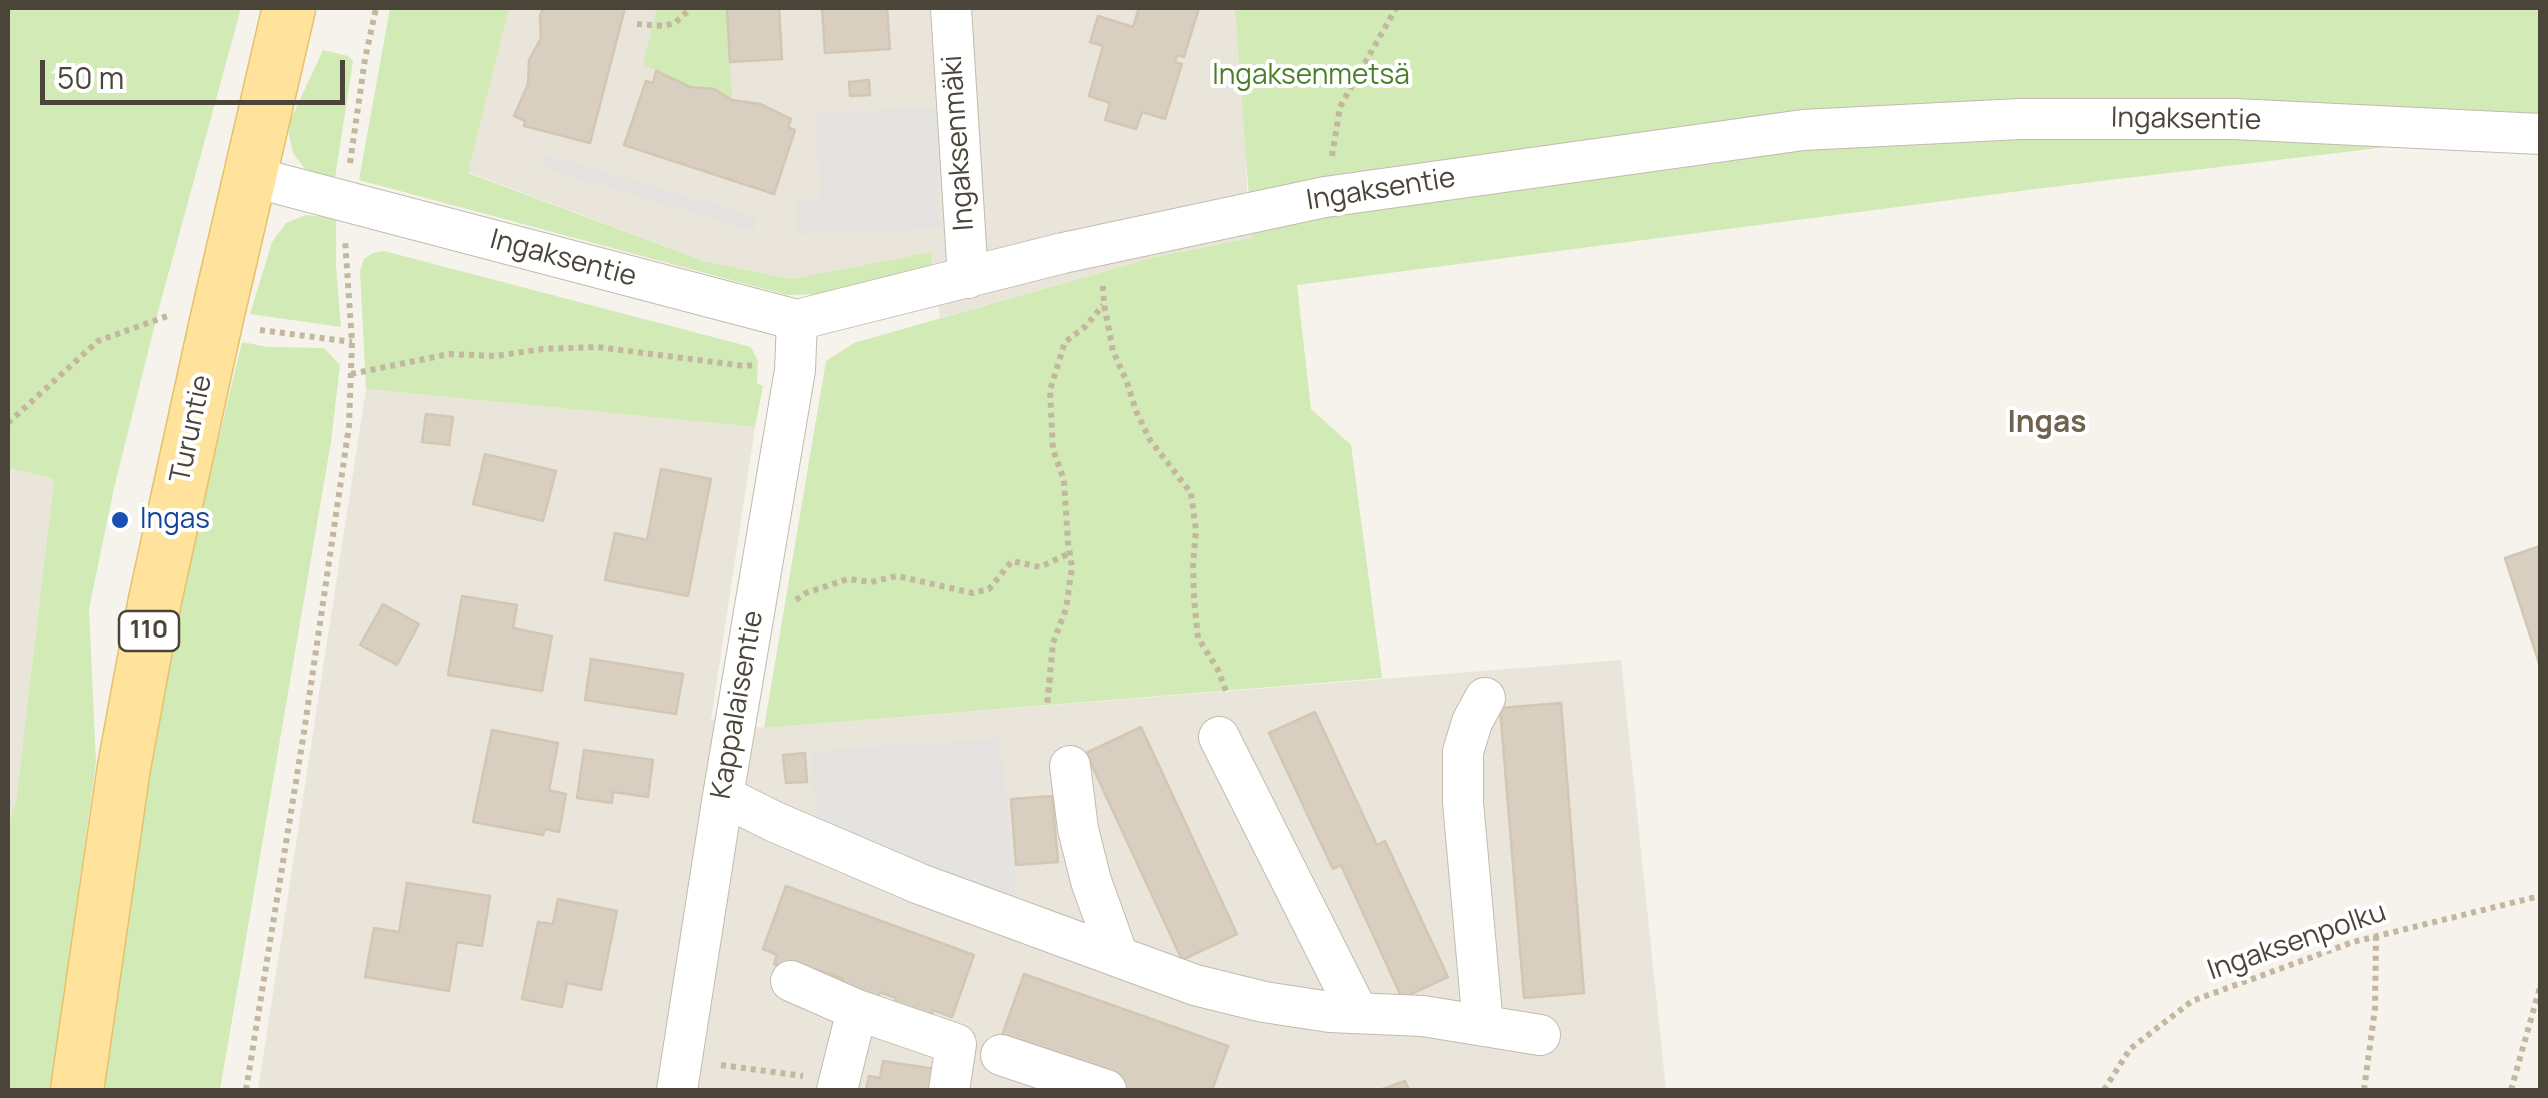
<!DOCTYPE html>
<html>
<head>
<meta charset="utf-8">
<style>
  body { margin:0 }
  #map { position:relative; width:2548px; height:1098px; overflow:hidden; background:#f6f3ec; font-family:Manrope,sans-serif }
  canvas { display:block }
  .frame { position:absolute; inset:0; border:10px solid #4b4439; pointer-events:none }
  .scale { position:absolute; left:40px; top:60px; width:305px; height:45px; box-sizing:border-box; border:5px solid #4b4439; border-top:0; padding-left:12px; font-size:30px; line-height:35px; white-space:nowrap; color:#4b4439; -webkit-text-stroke:8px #fff; paint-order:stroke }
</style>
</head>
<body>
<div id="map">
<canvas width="2548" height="1098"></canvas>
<div class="frame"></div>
<div class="scale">50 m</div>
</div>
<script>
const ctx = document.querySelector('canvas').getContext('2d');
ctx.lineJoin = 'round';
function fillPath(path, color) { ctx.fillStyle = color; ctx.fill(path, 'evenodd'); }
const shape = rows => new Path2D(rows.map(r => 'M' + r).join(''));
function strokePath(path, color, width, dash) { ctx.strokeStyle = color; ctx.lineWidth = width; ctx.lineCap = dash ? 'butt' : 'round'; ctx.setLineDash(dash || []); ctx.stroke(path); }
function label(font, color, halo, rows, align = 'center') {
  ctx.font = font + ' Manrope,sans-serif'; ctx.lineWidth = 8; ctx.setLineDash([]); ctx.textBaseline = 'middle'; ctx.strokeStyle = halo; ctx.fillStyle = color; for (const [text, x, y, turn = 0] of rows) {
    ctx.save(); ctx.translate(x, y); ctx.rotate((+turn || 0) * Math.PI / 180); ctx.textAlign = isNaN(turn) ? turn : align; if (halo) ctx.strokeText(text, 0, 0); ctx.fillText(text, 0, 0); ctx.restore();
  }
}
const residential = shape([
  [509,8,1242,8,1247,190,1253,238,1155,257,940,318,931,252,791,279,704,261,468,172],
  [366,389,755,427,711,720,764,728,1621,660,1666,1090,258,1090],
  [8,468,54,479,16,801,8,827]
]);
const green = shape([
  [8,8,241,8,159,308,114,488,89,609,96,762,51,1090,8,1090,8,827,16,801,54,479,8,468],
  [390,8,509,8,468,173,704,261,791,279,931,252,933,271,827,294,787,295,359,180],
  [657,8,727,8,732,100,714,89,690,87,643,64],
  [1235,8,2540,8,2540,122,2438,141,2051,187,1297,285,1311,409,1351,445,1382,678,764,728,826,361,854,343,1155,257,1252,238],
  [323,50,348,56,353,61,335,178,316,175,304,168,293,153,289,135,290,121],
  [306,215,336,218,336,266,341,327,250,314,272,242,286,223],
  [384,251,751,347,758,361,757,383,763,386,755,427,366,389,360,271,364,259,373,253],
  [242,342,268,347,324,348,340,365,331,442,220,1090,98,1090,103,1042,177,611]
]);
const parking = shape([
  [935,107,941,228,797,235,796,200,820,198,816,112],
  [545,154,758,217,754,231,541,168],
  [1000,738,1017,897,879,858,817,830,810,751]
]);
const building = shape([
  [543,8,625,8,590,143,524,126,525,121,514,116,528,84,529,60,541,38,540,16,543,8],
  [727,8,779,8,782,59,730,62,727,8],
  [822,8,887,8,890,49,825,53,822,8],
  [1139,8,1199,8,1184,57,1177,55,1175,62,1182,64,1165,119,1142,112,1136,129,1105,120,1110,103,1089,96,1103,46,1090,42,1098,16,1133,27,1139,8],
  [656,71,690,87,714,89,732,100,760,104,791,119,788,127,795,130,774,194,624,145,646,81,653,83,656,71],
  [869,80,870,95,850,96,849,82,869,80],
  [426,414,453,417,449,445,422,442,426,414],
  [485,454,556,471,543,521,473,504,485,454],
  [661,469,711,479,688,596,605,580,615,533,647,540,661,469],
  [2540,546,2540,663,2539,663,2505,558,2540,546],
  [462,596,517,605,513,628,552,636,542,691,448,675,462,596],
  [383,604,419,624,397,665,360,645,383,604],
  [591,659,683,674,676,714,585,700,591,659],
  [1561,703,1584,993,1524,998,1500,708,1561,703],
  [1315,712,1377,845,1385,841,1448,977,1402,998,1341,865,1333,869,1269,733,1315,712],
  [1141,727,1237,934,1182,960,1086,753,1141,727],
  [492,730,558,743,549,790,566,794,559,832,545,829,543,835,473,822,492,730],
  [584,750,653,760,648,797,613,792,612,803,577,798,584,750],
  [805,753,807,782,786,783,783,755,805,753],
  [1052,796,1058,862,1016,865,1011,799,1052,796],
  [407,883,490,896,482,946,457,942,449,991,365,977,374,928,399,932,407,883],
  [786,886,974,955,952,1017,933,1010,930,1019,893,1006,896,998,880,992,877,1001,839,987,843,979,815,969,812,978,774,964,777,955,763,949,786,886],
  [558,899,617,911,601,990,567,983,562,1007,522,999,538,922,553,924,558,899],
  [1024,974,1228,1046,1212,1090,1119,1090,1001,1038,1024,974],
  [883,1061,948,1071,945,1090,866,1090,869,1076,880,1078,883,1061],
  [1405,1081,1409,1090,1380,1090,1405,1081]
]);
const path = shape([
  [637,24,664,26,675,23,691,8],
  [1332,156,1340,107,1396,8],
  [350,163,365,59,376,8],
  [1103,286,1104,304,1113,351,1127,382,1136,411,1150,440,1191,493,1196,530,1193,564,1194,599,1198,638,1217,668,1226,691],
  [260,330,352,342],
  [351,374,449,354,495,356,543,349,597,347,745,366,756,365],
  [8,423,98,341,170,315],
  [796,600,806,593,848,579,871,582,897,576,973,593,989,589,1012,561,1040,567,1070,553],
  [1050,678,1047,705,1053,643,1066,609,1072,567,1068,542,1064,480,1053,450,1050,390,1065,342,1086,326,1103,305],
  [721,1065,803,1076],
  [246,1090,304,732,349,426,352,342,345,240],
  [2104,1090,2130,1049,2192,1001,2353,942,2540,896],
  [2364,1090,2375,1008,2376,936],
  [2511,1090,2540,987]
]);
const minor = shape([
  [951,8,968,278],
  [249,176,797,320,1063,253,1325,197,1803,130,2020,119,2234,119,2540,134],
  [1219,737,1358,1013],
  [1070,766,1078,829,1091,881,1118,956],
  [723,796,775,822,920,884,1195,985,1264,1002,1330,1012,1423,1016,1540,1035],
  [791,981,857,1010,956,1044,949,1090],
  [1483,1026,1463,802,1463,752,1472,722,1485,698],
  [1001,1055,1106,1090],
  [677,1090,723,796,795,370,797,320],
  [837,1090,857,1010]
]);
const major = shape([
  [77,1090,124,767,155,600,216,322,289,8]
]);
const markers = [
  [120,520,10,"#1a4fb4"]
];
const shields = [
  [149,631,60]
];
const shieldNames = [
  ["110",149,631]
];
const parkNames = [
  ["Ingaksenmetsä",1311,76]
];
const streetNames = [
  ["Ingaksentie",2186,120,1],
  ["Ingaksenmäki",959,143,-94],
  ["Ingaksentie",1381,190,-9],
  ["Ingaksentie",563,259,15],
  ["Turuntie",192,429,-78],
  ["Kappalaisentie",738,705,-80],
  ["Ingaksenpolku",2297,942,-19]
];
const transitNames = [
  ["Ingas",140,520]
];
const neighbourhoodNames = [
  ["Ingas",2047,424]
];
fillPath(residential, '#eae5da');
fillPath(green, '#d2eab5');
fillPath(parking, '#e5e3e0');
fillPath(building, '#d8cfc1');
strokePath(building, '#d3c7b4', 2.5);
strokePath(minor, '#c2bbae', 42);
strokePath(major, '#e6c16a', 55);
strokePath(path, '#c4b79f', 6, [5, 5]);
strokePath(minor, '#fff', 40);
strokePath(major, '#ffe39c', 52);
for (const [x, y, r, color] of markers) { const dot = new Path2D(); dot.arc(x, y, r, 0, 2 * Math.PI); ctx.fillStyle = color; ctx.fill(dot); strokePath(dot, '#fff', 4); }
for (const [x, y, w] of shields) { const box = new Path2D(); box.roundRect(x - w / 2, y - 20, w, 40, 8); ctx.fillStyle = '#fff'; ctx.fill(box); strokePath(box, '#4b4439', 2.5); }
label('bold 25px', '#4b4439', null, shieldNames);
label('28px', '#4a7f2a', '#fff', parkNames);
label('28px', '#4b4439', '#fff', streetNames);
label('28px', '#164399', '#fff', transitNames, 'left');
label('bold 30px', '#6e6250', '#fff', neighbourhoodNames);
</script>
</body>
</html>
